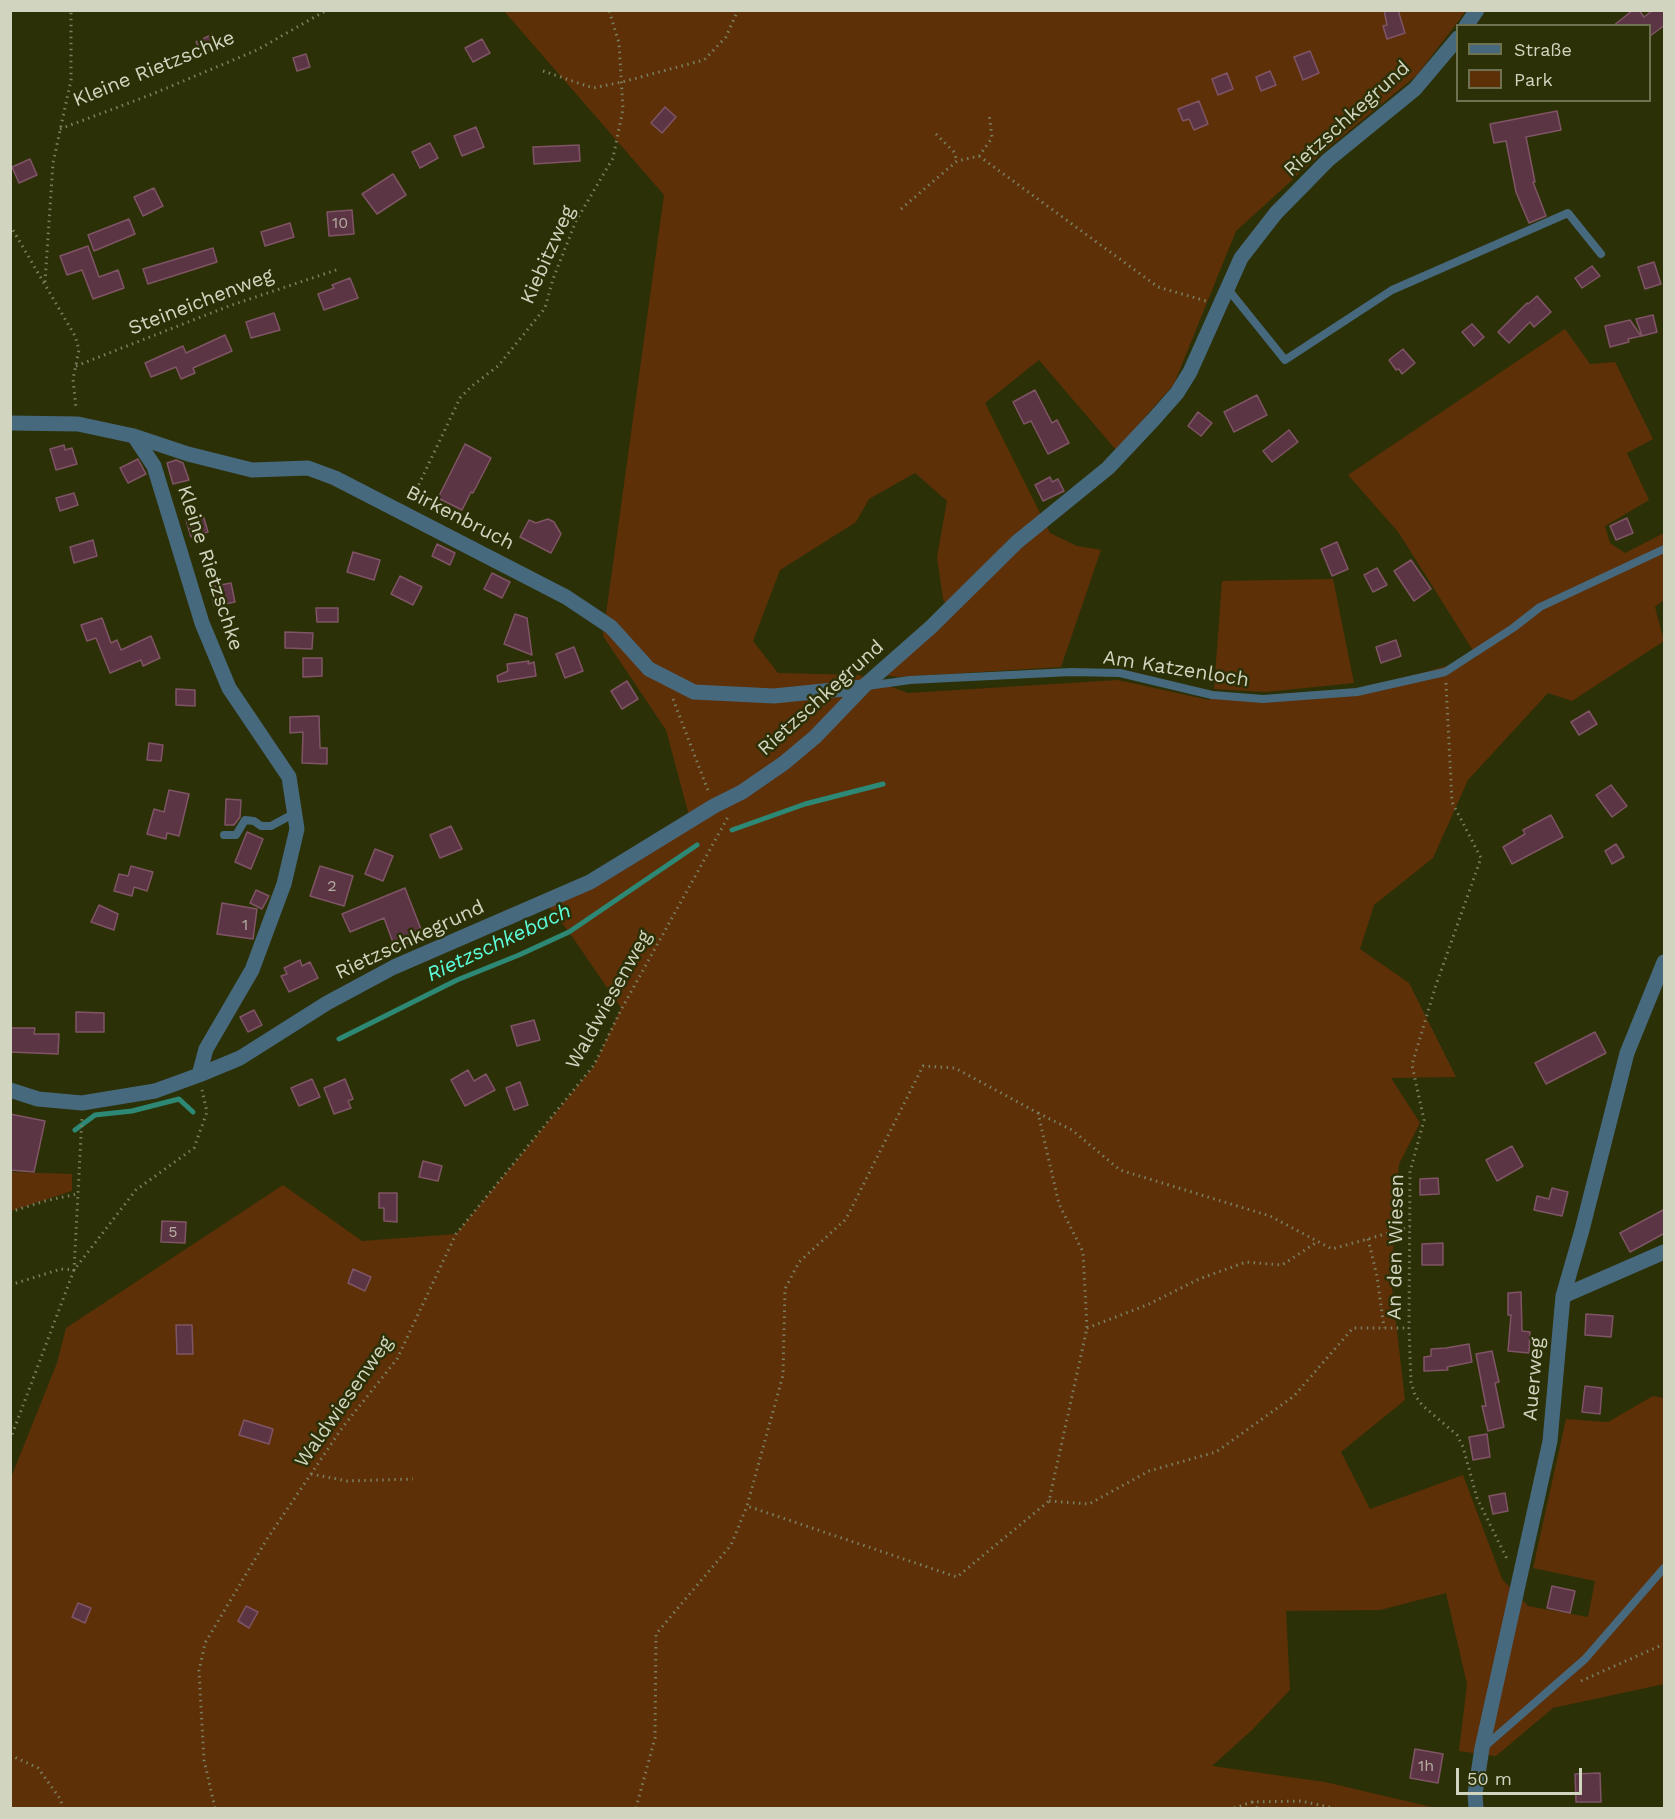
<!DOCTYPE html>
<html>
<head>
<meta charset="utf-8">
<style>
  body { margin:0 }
  #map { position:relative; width:1675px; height:1819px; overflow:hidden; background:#2c3007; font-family:"Work Sans",sans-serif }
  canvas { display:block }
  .frame { position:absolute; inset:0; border:12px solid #d1d5bf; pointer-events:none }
  .legend { position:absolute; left:1456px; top:24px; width:195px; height:78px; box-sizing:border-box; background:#2c3007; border:2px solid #6e7251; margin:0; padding:8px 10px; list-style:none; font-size:18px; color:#d1d5bf }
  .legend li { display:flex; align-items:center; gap:12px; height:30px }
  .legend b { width:30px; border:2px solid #6e7251 }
  .scale { position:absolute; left:1456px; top:1768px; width:126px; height:27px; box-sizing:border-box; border:3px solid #d1d5bf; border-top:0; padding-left:8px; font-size:18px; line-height:21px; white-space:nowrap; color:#d1d5bf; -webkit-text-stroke:4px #2c3007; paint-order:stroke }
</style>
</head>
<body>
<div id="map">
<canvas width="1675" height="1819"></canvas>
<div class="frame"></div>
<ul class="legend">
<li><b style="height:8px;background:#47697e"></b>Straße</li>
<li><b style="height:16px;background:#5d3008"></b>Park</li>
</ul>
<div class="scale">50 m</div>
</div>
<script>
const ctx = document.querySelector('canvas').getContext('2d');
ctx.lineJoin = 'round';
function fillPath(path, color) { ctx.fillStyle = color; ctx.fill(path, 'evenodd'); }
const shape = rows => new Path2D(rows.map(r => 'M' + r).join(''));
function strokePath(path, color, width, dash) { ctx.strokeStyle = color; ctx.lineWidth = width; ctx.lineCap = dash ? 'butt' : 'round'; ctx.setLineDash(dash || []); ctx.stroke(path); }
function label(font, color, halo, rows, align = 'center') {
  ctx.font = font + ' "Work Sans",sans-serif'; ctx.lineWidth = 5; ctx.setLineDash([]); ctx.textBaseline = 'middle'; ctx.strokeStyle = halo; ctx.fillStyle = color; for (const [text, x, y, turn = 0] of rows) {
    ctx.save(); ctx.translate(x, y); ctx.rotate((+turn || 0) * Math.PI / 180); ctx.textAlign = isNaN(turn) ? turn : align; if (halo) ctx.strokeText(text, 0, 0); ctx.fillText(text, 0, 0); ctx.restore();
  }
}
const green = shape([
  [504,11,1466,11,1417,75,1322,153,1236,231,1174,384,1116,450,1039,360,985,403,1050,533,1077,546,1101,550,1061,667,897,677,884,675,952,615,943,599,937,557,947,501,915,473,869,499,856,522,780,570,753,641,778,673,859,675,908,693,1118,680,1209,700,1212,695,1263,699,1357,692,1477,657,1399,533,1348,475,1565,329,1590,364,1615,362,1653,439,1627,453,1649,500,1605,526,1610,543,1625,553,1664,533,1664,600,1655,607,1664,641,1572,701,1548,693,1468,780,1433,858,1374,905,1360,949,1409,983,1456,1077,1391,1078,1420,1123,1399,1164,1391,1279,1405,1400,1341,1452,1370,1509,1463,1475,1502,1579,1528,1606,1588,1617,1595,1581,1533,1568,1566,1419,1608,1422,1653,1396,1664,1398,1664,1684,1553,1708,1496,1756,1459,1751,1467,1684,1446,1593,1380,1610,1286,1611,1290,1690,1252,1730,1212,1766,1325,1782,1436,1808,11,1808,10,1480,57,1363,66,1328,283,1185,362,1241,456,1234,594,1066,621,1008,569,932,544,901,690,819,666,730,603,636,664,195],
  [1333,579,1354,683,1266,692,1214,689,1222,581],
  [11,1172,72,1174,72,1191,11,1211]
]);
const stream = shape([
  [732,830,805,804,883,784],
  [339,1039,457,980,519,955,569,932,697,845],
  [75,1130,95,1115,132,1111,179,1099,193,1112]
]);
const building = shape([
  [1384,10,1398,10,1405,33,1387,39,1383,26,1387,25,1384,10],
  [1633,10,1639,10,1644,17,1653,10,1665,10,1665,25,1650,36,1650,26,1613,26,1633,10],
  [213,34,218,45,202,53,196,42,213,34],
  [482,39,490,53,473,62,465,48,482,39],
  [1310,51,1319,73,1303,80,1294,57,1310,51],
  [306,54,310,67,297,71,293,58,306,54],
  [1270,71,1276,85,1261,91,1256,77,1270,71],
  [1227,73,1233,89,1218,95,1212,79,1227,73],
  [1199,101,1208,124,1194,130,1189,119,1183,121,1178,109,1199,101],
  [665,107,676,117,662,133,651,123,665,107],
  [1557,111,1561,130,1526,137,1535,182,1533,182,1546,216,1529,223,1516,192,1506,141,1494,143,1490,124,1557,111],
  [476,127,484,147,462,156,454,136,476,127],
  [430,143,438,158,420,168,412,152,430,143],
  [579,145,580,161,534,164,533,147,579,145],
  [30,159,37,175,19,183,12,167,30,159],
  [393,174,406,195,377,214,362,194,393,174],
  [154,188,163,206,143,216,134,197,154,188],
  [352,210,354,234,329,236,327,212,352,210],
  [129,219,135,234,94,251,88,235,129,219],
  [290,223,294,237,265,246,261,232,290,223],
  [88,246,99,277,118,270,124,288,93,299,82,270,67,275,60,256,88,246],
  [213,248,217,262,148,284,143,269,213,248],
  [1654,262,1661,284,1645,289,1638,267,1654,262],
  [1592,266,1600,276,1582,288,1575,278,1592,266],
  [350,278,358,298,324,310,318,294,334,288,332,285,350,278],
  [1537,296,1551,312,1534,327,1530,322,1509,343,1498,332,1527,303,1528,304,1537,296],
  [274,313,280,330,251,338,246,322,274,313],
  [1653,315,1657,332,1642,336,1636,319,1653,315],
  [1630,320,1641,336,1628,339,1629,342,1610,347,1605,326,1630,320],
  [1472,324,1484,337,1474,346,1462,332,1472,324],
  [225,335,232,351,193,368,195,373,181,379,176,367,151,377,145,363,183,346,186,353,225,335],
  [1403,349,1415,363,1402,374,1399,369,1396,370,1389,360,1403,349],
  [1035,390,1052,423,1057,420,1069,443,1048,454,1031,421,1024,424,1013,402,1035,390],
  [1257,395,1267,415,1234,432,1224,412,1257,395],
  [1198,412,1212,423,1201,436,1188,426,1198,412],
  [1289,430,1298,442,1272,462,1263,451,1289,430],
  [465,444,491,458,473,493,471,492,462,510,438,498,465,444],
  [64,445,65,450,72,448,77,464,56,470,50,449,64,445],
  [138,459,146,474,128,483,120,468,138,459],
  [176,460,183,463,189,480,173,484,167,463,176,460],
  [1050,477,1052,482,1058,479,1064,491,1043,501,1035,485,1050,477],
  [74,493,78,505,60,511,56,498,74,493],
  [203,515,208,532,191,537,186,520,203,515],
  [1627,518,1633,533,1616,540,1610,526,1627,518],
  [548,519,554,522,561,534,551,553,520,537,529,520,536,523,548,519],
  [93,540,97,556,74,563,70,547,93,540],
  [1337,542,1348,569,1332,576,1321,549,1337,542],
  [437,544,455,553,450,565,432,556,437,544],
  [353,552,380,560,374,580,347,572,353,552],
  [1411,560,1431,589,1414,601,1394,571,1411,560],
  [1377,568,1387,585,1373,592,1364,575,1377,568],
  [492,573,510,582,502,598,484,589,492,573],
  [400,576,422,587,413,605,391,594,400,576],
  [231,583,235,602,214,606,210,587,231,583],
  [316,608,338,608,338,622,317,622,316,608],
  [515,614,527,618,532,655,504,644,515,614],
  [102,618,111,643,117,640,121,650,151,636,160,658,143,666,141,660,110,673,96,638,87,641,81,625,102,618],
  [285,632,313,633,312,649,285,648,285,632],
  [1396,640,1401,656,1381,663,1376,647,1396,640],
  [574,647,583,671,565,678,556,654,574,647],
  [303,658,322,658,322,676,303,677,303,658],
  [529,661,528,664,534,662,536,676,498,682,497,676,508,671,507,664,529,661],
  [627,681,638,699,622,709,611,691,627,681],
  [176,689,195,690,195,706,176,705,176,689],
  [1589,711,1597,724,1579,735,1571,722,1589,711],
  [319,716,320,748,327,748,327,764,302,763,303,732,290,733,290,717,319,716],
  [149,743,163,745,161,761,147,760,149,743],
  [1611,785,1627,806,1612,817,1596,795,1611,785],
  [169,790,189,794,179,836,167,833,166,839,147,834,154,809,164,812,169,790],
  [226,799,241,800,240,817,234,825,225,825,226,799],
  [1551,815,1563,837,1512,864,1503,847,1525,834,1523,830,1551,815],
  [451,826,462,849,440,858,430,835,451,826],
  [247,832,263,839,251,869,235,862,247,832],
  [1616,844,1624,857,1612,864,1605,851,1616,844],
  [375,849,393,856,383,881,365,874,375,849],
  [131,866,153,872,147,891,134,887,132,896,114,891,119,874,128,876,131,866],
  [320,866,353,876,344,906,310,896,320,866],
  [405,888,424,937,395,948,384,918,350,932,342,914,405,888],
  [256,890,269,896,262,909,250,903,256,890],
  [222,903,257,909,253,939,217,934,222,903],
  [99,905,118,914,114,930,91,922,99,905],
  [300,960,302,966,310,962,318,978,289,992,281,976,287,974,284,968,300,960],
  [254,1010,262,1025,248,1032,240,1017,254,1010],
  [76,1012,104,1013,104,1032,76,1032,76,1012],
  [534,1020,540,1040,517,1046,511,1026,534,1020],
  [10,1028,35,1028,34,1034,59,1034,58,1054,10,1052,10,1028],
  [1595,1032,1606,1053,1546,1084,1535,1063,1595,1032],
  [468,1070,474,1081,486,1074,495,1090,465,1106,451,1080,468,1070],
  [312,1079,320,1097,299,1106,291,1088,312,1079],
  [345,1079,353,1099,348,1101,351,1108,334,1114,324,1088,345,1079],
  [520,1082,528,1105,514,1110,506,1088,520,1082],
  [10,1114,45,1121,34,1172,10,1170,10,1114],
  [1512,1146,1523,1166,1497,1181,1486,1160,1512,1146],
  [423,1161,442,1166,438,1181,419,1177,423,1161],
  [1438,1178,1439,1194,1420,1195,1420,1179,1438,1178],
  [1552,1188,1568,1192,1562,1216,1534,1210,1537,1196,1549,1199,1552,1188],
  [379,1193,397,1193,397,1222,384,1221,384,1208,379,1208,379,1193],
  [1665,1209,1665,1233,1630,1252,1620,1233,1665,1209],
  [162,1221,186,1222,185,1243,161,1242,162,1221],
  [1443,1243,1443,1265,1422,1265,1422,1244,1443,1243],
  [353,1269,371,1277,365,1291,348,1283,353,1269],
  [1521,1292,1522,1331,1530,1332,1529,1353,1508,1351,1511,1315,1508,1315,1508,1293,1521,1292],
  [1586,1314,1613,1316,1611,1337,1585,1335,1586,1314],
  [176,1325,192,1325,193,1354,177,1354,176,1325],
  [1469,1344,1472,1362,1447,1367,1448,1370,1424,1371,1424,1357,1431,1356,1431,1349,1446,1348,1469,1344],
  [1492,1351,1499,1382,1495,1383,1504,1427,1488,1431,1482,1406,1486,1406,1476,1354,1492,1351],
  [1585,1386,1602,1388,1600,1414,1582,1412,1585,1386],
  [244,1420,273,1429,269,1444,239,1435,244,1420],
  [1487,1434,1490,1457,1473,1460,1469,1437,1487,1434],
  [1505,1493,1508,1511,1493,1514,1489,1496,1505,1493],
  [1552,1586,1575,1591,1570,1613,1547,1608,1552,1586],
  [78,1603,91,1608,85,1623,72,1617,78,1603],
  [246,1606,258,1612,249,1628,238,1621,246,1606],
  [1415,1749,1443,1754,1438,1783,1410,1778,1415,1749],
  [1600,1773,1601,1802,1576,1802,1575,1774,1600,1773]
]);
const path = shape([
  [543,71,593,88,622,82,704,60,726,37,738,10],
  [60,129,150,95,257,50,327,10],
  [936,134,954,152,957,161],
  [979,156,1158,287,1206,301],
  [901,209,957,161,979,156,992,138,989,113],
  [10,225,75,336,79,350,73,379,76,408],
  [45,282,53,163,71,80,71,10],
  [76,366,229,306,339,269],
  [411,501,460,398,472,386,498,366,545,308,553,279,576,221,613,158,623,109,619,43,609,10],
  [1446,683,1452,802,1481,858,1436,985,1412,1065,1424,1120,1410,1172,1409,1328,1411,1382,1415,1395,1422,1405,1457,1435,1463,1447,1477,1498,1507,1559],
  [673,699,709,793],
  [1038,1113,1072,1130,1120,1170,1270,1216,1332,1249,1410,1227],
  [10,1212,45,1201,77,1194],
  [1368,1239,1377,1276,1384,1328],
  [10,1285,61,1269,74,1270,82,1117],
  [1087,1328,1147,1305,1199,1279,1246,1262,1282,1265,1317,1242],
  [10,1440,74,1270,136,1190,194,1148,207,1112,202,1090],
  [311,1474,347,1481,413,1479],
  [1049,1501,1089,1504,1149,1471,1216,1452,1294,1396,1353,1328,1409,1328],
  [1581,1681,1664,1644],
  [10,1755,38,1768,61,1800,62,1808],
  [1252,1802,1257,1808],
  [215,1808,204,1760,199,1671,205,1643,267,1539,311,1474,342,1428,397,1359,456,1234,594,1065,622,1008,728,817],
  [636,1808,655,1738,656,1634,731,1545,747,1506,783,1375,785,1289,799,1262,846,1219,923,1066,955,1068,1038,1113,1059,1204,1083,1252,1087,1328,1049,1501,957,1577,747,1506],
  [1234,1808,1252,1802,1301,1801,1333,1808]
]);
const lane = shape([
  [1227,288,1285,360,1392,290,1568,213,1601,254],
  [867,686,910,680,1071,672,1120,673,1212,695,1263,699,1357,692,1445,672,1513,628,1540,607,1664,549],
  [224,835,236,835,245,820,254,821,261,826,271,826,295,813],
  [1484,1747,1585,1659,1664,1568]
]);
const street = shape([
  [1466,26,1477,10],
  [10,423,78,424,134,436,188,454,252,470,308,468,335,478,566,597,611,627,649,669,694,692,774,696,863,687],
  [134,436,154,466,202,623,229,688,289,777,297,829,284,884,252,970,206,1049,199,1075],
  [10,1090,38,1099,82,1103,155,1091,199,1075,240,1058,327,1003,394,967,590,882,714,806,742,792,784,763,815,737,863,687,931,627,1017,542,1108,468,1154,419,1177,393,1190,372,1241,258,1276,213,1328,160,1415,89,1458,38],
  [1563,1296,1664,1252],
  [1476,1808,1475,1794,1482,1748,1550,1441,1563,1296,1582,1230,1627,1053,1664,962]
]);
const numberNames = [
  ["10",340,223],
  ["2",332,886],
  ["1",245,925],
  ["5",173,1232],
  ["1h",1426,1766]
];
const streetNames = [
  ["Kleine Rietzschke",154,69,-22],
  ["Rietzschkegrund",1347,119,-42],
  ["Kiebitzweg",548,255,-66],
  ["Steineichenweg",201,302,-21],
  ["Birkenbruch",460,518,27],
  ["Kleine Rietzschke",210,568,72],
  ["Am Katzenloch",1176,669,9],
  ["Rietzschkegrund",821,698,-42],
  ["Rietzschkegrund",410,940,-25],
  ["Waldwiesenweg",609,1000,-61],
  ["An den Wiesen",1396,1247,-89],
  ["Auerweg",1534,1379,-85],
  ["Waldwiesenweg",344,1402,-55]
];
const waterNames = [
  ["Rietzschkebach",499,943,-25]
];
fillPath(green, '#5d3008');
strokePath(stream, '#2d8975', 5);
fillPath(building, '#5c3544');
strokePath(building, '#7f5565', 1.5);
strokePath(path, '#7b7f5f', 3, [1.5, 4.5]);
strokePath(lane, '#47697e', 8);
strokePath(street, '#47697e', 15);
label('16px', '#b4ada0', null, numberNames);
label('20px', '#d1d5bf', '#2c3007', streetNames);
label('italic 21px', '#5bfeda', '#2c3007', waterNames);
</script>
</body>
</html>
